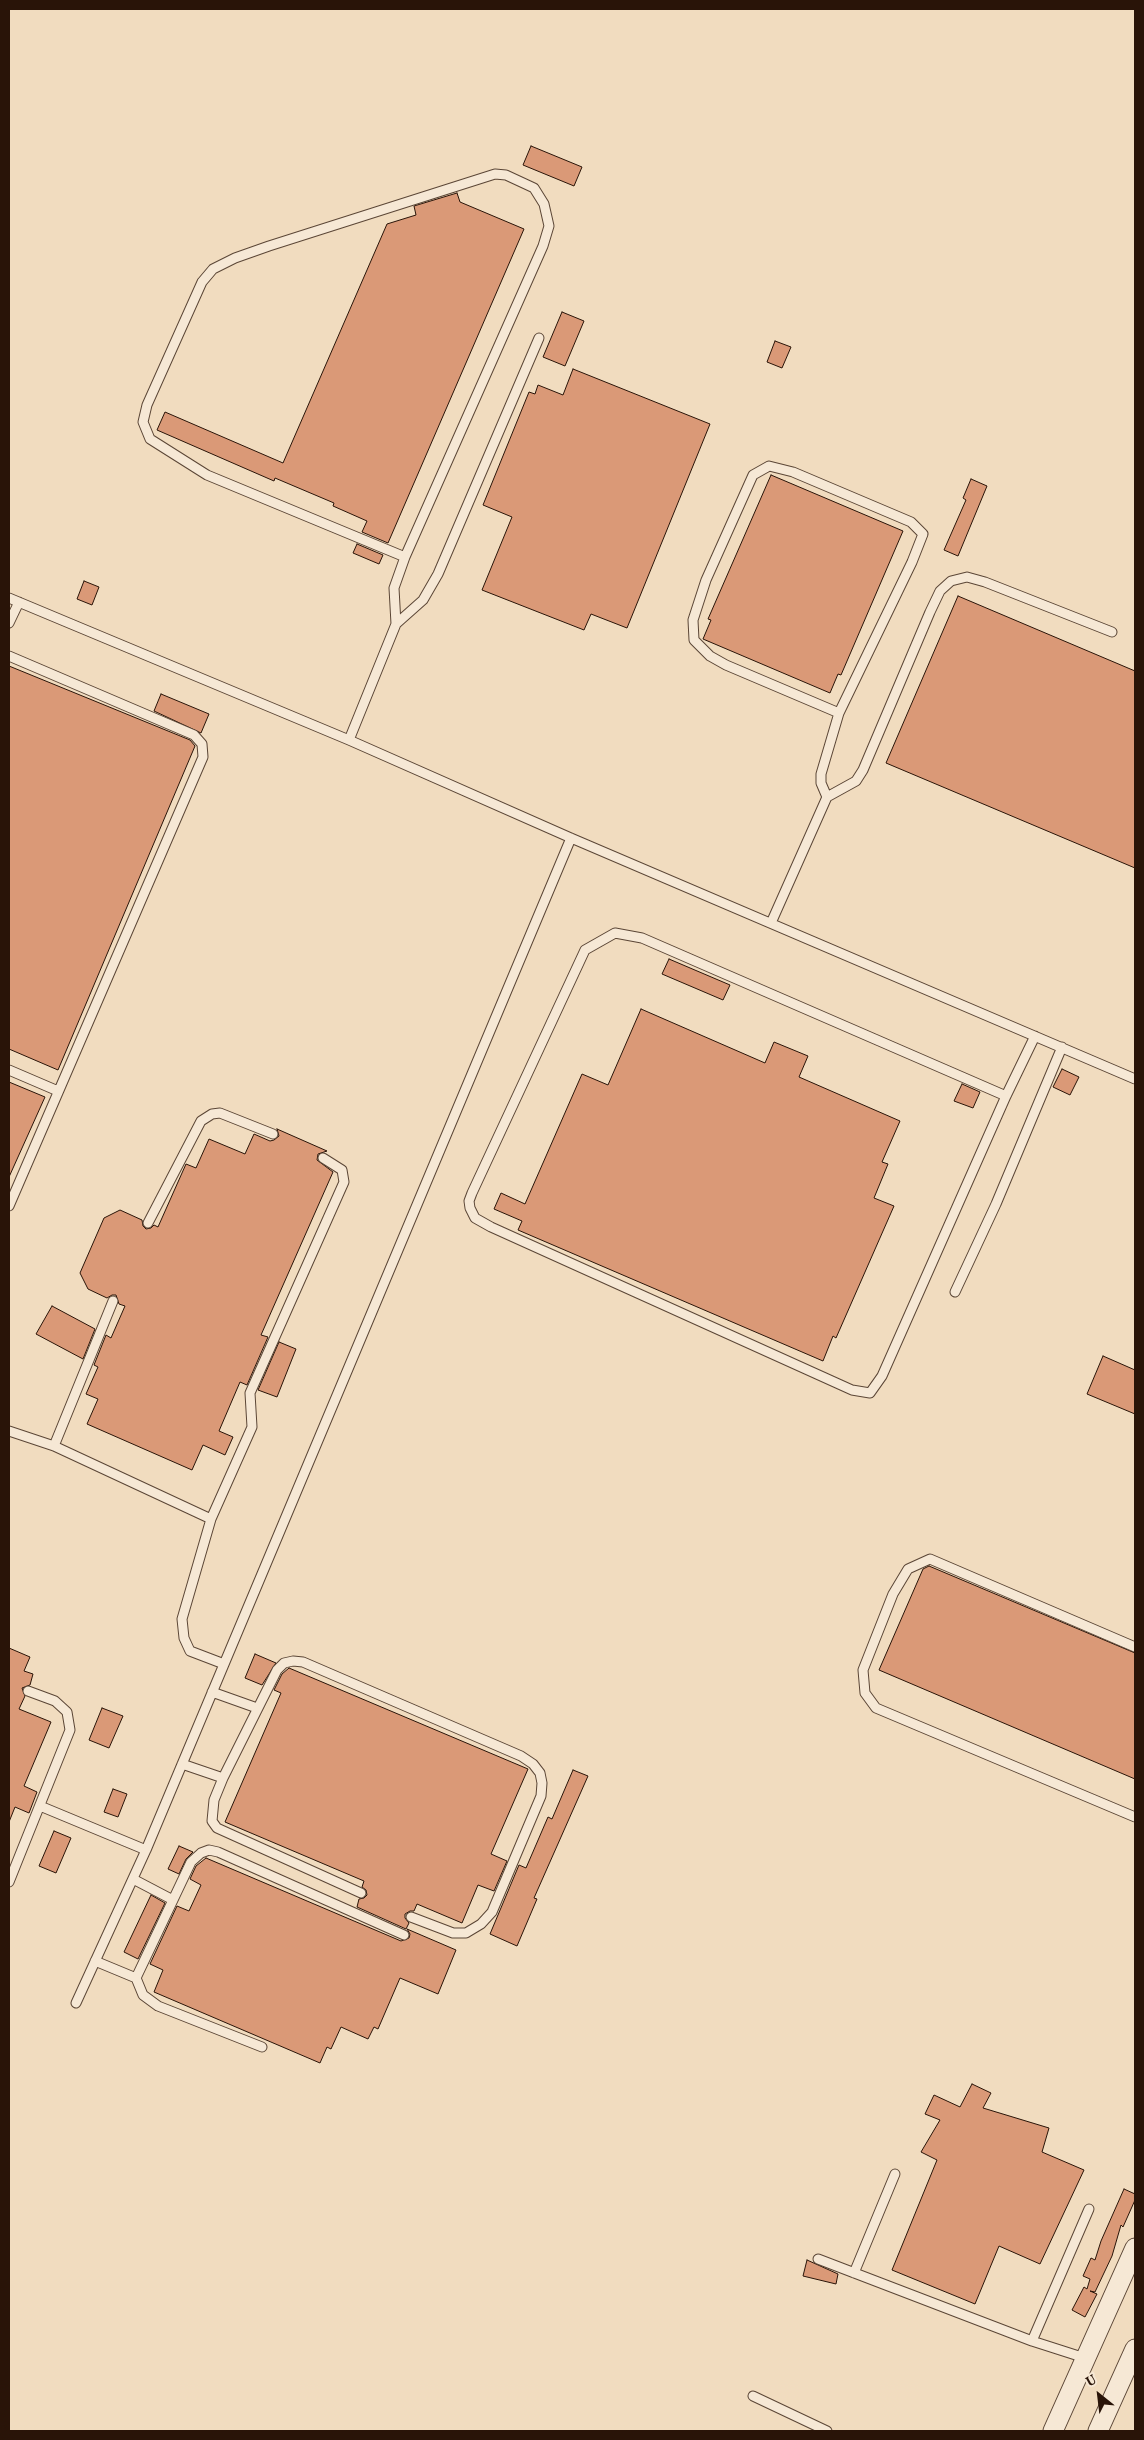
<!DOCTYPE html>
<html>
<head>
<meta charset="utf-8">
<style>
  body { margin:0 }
  #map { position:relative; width:1144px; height:2440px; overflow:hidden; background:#f1dcbf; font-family:Vollkorn,serif }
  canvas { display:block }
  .frame { position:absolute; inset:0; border:10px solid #291408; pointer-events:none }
  .north { position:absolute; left:1074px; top:2370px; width:50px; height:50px; -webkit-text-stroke:4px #f6e8d5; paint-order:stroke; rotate:331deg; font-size:14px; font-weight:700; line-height:20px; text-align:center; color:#291408 }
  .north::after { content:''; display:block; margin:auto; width:18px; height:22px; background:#291408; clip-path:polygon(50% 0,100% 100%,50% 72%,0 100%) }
</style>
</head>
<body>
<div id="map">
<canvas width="1144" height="2440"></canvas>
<div class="frame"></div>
<div class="north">U</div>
</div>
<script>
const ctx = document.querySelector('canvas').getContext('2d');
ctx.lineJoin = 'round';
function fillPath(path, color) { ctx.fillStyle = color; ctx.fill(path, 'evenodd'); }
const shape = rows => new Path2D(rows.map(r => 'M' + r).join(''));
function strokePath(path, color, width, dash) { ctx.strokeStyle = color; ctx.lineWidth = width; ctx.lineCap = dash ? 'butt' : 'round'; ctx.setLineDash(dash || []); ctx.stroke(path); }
const building = shape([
  [531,146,582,167,574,186,523,165,531,146],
  [457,193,460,202,524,229,388,543,362,532,367,521,333,506,334,503,275,478,274,481,157,430,165,412,283,463,387,224,416,215,414,206,457,193],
  [562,312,584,321,565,366,543,357,562,312],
  [775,341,791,347,782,368,767,362,775,341],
  [573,369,710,424,627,628,591,614,584,630,482,590,512,517,483,505,529,392,535,394,538,385,563,395,573,369],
  [771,475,903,531,841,675,838,674,830,693,703,639,711,620,708,619,771,475],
  [971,479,987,486,958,556,944,550,966,500,963,498,971,479],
  [357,544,383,555,379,564,353,553,357,544],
  [84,581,99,587,92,605,77,599,84,581],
  [958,596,1135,671,1135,868,886,763,958,596],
  [9,666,190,740,195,746,58,1070,9,1049,9,666],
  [161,694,209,714,201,733,154,711,161,694],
  [669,959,730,985,723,1000,662,974,669,959],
  [641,1009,765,1063,774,1042,808,1056,799,1077,900,1121,882,1162,888,1164,874,1198,894,1206,836,1338,833,1336,823,1361,518,1230,522,1221,494,1209,501,1193,525,1204,582,1074,608,1085,641,1009],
  [1062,1069,1079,1077,1070,1095,1053,1087,1062,1069],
  [9,1082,45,1097,9,1177,9,1082],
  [962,1084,980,1092,973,1108,954,1101,962,1084],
  [277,1129,327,1151,318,1154,317,1160,333,1172,261,1335,268,1337,247,1385,240,1382,219,1431,233,1437,225,1455,203,1445,192,1470,87,1424,98,1399,86,1394,98,1367,94,1365,106,1335,111,1338,125,1306,119,1304,116,1295,112,1295,107,1298,88,1289,80,1273,104,1218,120,1210,142,1220,143,1226,146,1229,151,1228,154,1225,158,1227,186,1164,196,1168,209,1139,245,1154,254,1134,270,1141,274,1140,279,1136,277,1129],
  [52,1306,95,1329,83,1359,36,1334,52,1306],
  [279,1342,296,1349,277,1397,258,1390,279,1342],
  [1103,1356,1135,1370,1135,1414,1087,1394,1103,1356],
  [929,1566,1135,1653,1135,1779,879,1670,923,1569,929,1566],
  [9,1648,30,1657,24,1671,33,1674,30,1685,22,1688,25,1696,19,1709,51,1722,24,1786,37,1792,29,1813,15,1807,9,1822,9,1648],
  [255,1654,276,1663,262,1685,245,1678,255,1654],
  [289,1668,528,1769,491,1854,507,1861,494,1891,478,1885,462,1923,417,1904,414,1911,410,1911,405,1914,405,1918,409,1923,406,1929,357,1907,359,1899,364,1898,367,1895,366,1890,362,1887,364,1881,225,1822,281,1693,274,1690,282,1674,289,1668],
  [102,1708,123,1716,109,1748,89,1740,102,1708],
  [573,1770,588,1776,534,1898,537,1899,517,1946,490,1934,519,1865,526,1868,548,1817,552,1819,573,1770],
  [113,1789,127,1794,118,1817,104,1812,113,1789],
  [54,1831,71,1838,56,1873,39,1866,54,1831],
  [179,1846,193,1852,186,1859,179,1874,168,1869,179,1846],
  [206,1858,401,1941,409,1938,410,1934,407,1929,456,1950,438,1994,400,1978,378,2029,374,2027,368,2039,341,2027,331,2049,327,2047,320,2063,154,1992,163,1970,150,1964,177,1906,189,1911,201,1885,190,1879,196,1866,206,1858],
  [151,1895,165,1903,138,1959,124,1952,151,1895],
  [972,2084,991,2093,983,2108,1049,2128,1042,2152,1084,2170,1040,2264,999,2246,975,2304,892,2270,937,2160,921,2152,940,2120,925,2114,934,2095,960,2107,972,2084],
  [1124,2189,1135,2194,1135,2200,1123,2227,1121,2225,1112,2256,1095,2292,1090,2291,1097,2294,1085,2317,1072,2310,1084,2287,1087,2289,1090,2279,1083,2276,1091,2258,1095,2260,1101,2241,1124,2189],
  [807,2260,838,2274,836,2284,803,2276,807,2260]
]);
const lane = shape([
  [9,598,349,740,571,838,1135,1079],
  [9,623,19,602],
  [396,624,423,600,438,574,539,338],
  [9,656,194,735,202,744,203,757,9,1206],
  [349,740,396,624,394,588,405,557,543,246,549,226,544,204,534,188,506,175,495,174,269,246,235,258,213,269,202,282,147,405,143,422,150,439,207,475,405,557],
  [827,797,856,781,863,770,930,612,940,591,951,581,967,577,985,582,1112,632],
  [771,923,827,797,821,783,821,774,839,713,912,562,923,534,911,522,793,472,769,466,753,475,706,580,693,620,694,640,710,656,726,665,839,713],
  [9,1070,58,1091],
  [1006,1096,642,938,615,933,585,950,472,1193,469,1201,470,1208,475,1218,491,1227,852,1390,870,1393,882,1376,1006,1096,1035,1036],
  [148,1223,201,1121,212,1114,220,1113,273,1134],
  [955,1292,996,1204,1062,1047],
  [9,1431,54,1446,211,1519],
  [54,1446,113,1301],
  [1135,1647,930,1559,908,1569,893,1594,863,1670,865,1693,876,1708,1135,1817],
  [224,1664,190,1651,184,1638,182,1619,211,1519,252,1427,250,1393,344,1182,342,1170,323,1158],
  [212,1692,257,1708],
  [182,1764,223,1778],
  [40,1806,146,1850],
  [133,1879,173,1900],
  [9,1882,70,1730,67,1712,55,1701,28,1691],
  [361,1893,217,1828,212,1821,214,1800,223,1778,277,1670,284,1663,293,1661,303,1662,521,1756,533,1764,540,1773,542,1783,541,1796,492,1912,481,1924,466,1933,453,1933,411,1917],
  [95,1961,136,1978],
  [76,2003,146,1850,571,838],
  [262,2047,158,2006,143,1995,136,1978,191,1862,201,1853,209,1850,218,1852,404,1935],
  [818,2259,1032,2341],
  [854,2273,895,2174],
  [1085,2358,1032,2341,1089,2209],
  [753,2396,827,2431]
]);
const street = shape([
  [1053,2431,1135,2248],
  [1098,2431,1135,2349]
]);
fillPath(building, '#da9977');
strokePath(building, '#291408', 1);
strokePath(lane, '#5b4636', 11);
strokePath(street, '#5b4636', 21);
strokePath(lane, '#f6e8d5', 9);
strokePath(street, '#f6e8d5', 19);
</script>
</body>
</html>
